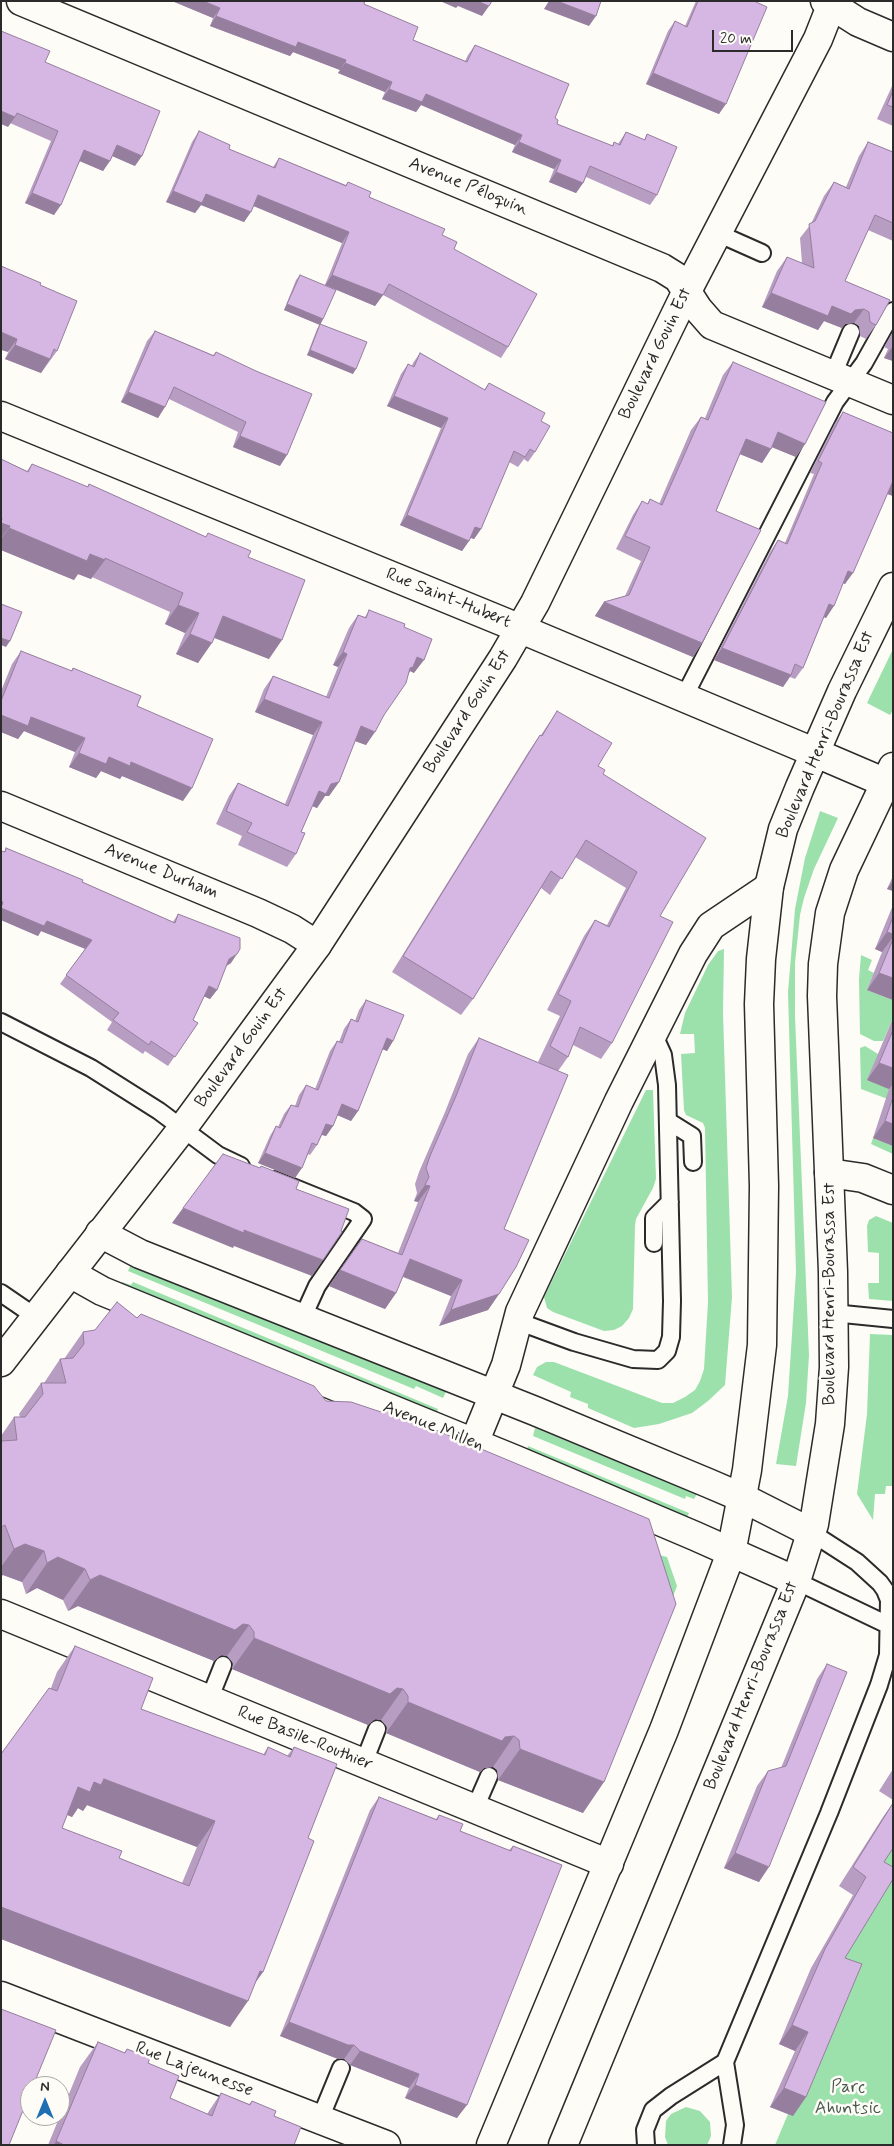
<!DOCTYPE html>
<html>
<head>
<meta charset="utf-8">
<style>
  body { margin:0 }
  #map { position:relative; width:894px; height:2146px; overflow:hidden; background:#fdfcf7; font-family:Mynerve,sans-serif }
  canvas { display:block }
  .frame { position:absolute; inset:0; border:2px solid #2b2b2b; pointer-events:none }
  .north { position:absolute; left:20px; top:2076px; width:50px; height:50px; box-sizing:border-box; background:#fdfcf7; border:1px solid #a9a8a5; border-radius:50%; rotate:0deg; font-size:14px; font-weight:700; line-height:20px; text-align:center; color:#2b2b2b }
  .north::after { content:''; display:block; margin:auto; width:18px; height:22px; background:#1f6fb2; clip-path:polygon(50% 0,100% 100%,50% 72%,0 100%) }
  .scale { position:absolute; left:712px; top:30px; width:81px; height:22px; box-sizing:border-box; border:2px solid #2b2b2b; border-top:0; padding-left:6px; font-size:15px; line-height:18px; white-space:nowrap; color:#2b2b2b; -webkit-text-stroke:4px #fdfcf7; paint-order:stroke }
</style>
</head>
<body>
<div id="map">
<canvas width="894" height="2146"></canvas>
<div class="frame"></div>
<div class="north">N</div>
<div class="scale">20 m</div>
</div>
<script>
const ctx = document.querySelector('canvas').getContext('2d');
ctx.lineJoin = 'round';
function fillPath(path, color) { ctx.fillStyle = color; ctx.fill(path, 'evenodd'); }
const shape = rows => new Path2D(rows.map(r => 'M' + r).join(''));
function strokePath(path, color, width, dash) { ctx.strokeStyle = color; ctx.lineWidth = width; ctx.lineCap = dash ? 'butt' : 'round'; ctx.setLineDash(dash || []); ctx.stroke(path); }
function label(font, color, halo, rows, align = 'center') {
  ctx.font = font + ' Mynerve,sans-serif'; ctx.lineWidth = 5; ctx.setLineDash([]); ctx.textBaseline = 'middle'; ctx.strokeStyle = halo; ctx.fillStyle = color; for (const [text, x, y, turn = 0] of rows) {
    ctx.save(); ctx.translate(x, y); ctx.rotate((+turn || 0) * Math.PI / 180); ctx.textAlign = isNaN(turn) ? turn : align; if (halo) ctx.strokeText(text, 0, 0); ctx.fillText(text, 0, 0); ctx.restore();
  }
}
const green = shape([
  [893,649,893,710,890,715,867,703],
  [820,811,838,818,814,869,804,898,800,915,795,963,795,1016,809,1355,806,1403,796,1466,776,1464,788,1396,796,1272,788,992,795,909,805,858],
  [724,949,723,1013,732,1297,725,1385,708,1401,692,1413,659,1424,634,1428,588,1408,588,1404,570,1397,571,1392,533,1375,537,1367,546,1362,554,1362,662,1403,673,1403,685,1397,695,1390,700,1381,704,1369,708,1302,705,1128,703,1123,686,1115,684,1110,681,1054,695,1053,694,1034,680,1034,685,1013,708,965,718,951],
  [861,955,872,960,868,970,874,973,867,990,893,1000,893,1018,883,1041,874,1041,860,1034,859,979],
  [865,1046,878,1054,893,1087,893,1101,861,1089,860,1048],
  [646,1090,653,1090,656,1179,653,1188,636,1219,635,1226,633,1309,629,1318,622,1326,614,1330,604,1331,553,1312,547,1308,544,1297],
  [873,1138,893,1146,893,1154,871,1144],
  [876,1216,893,1223,893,1301,869,1299,868,1283,879,1283,879,1253,868,1252,867,1226,869,1220],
  [132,1262,446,1392,443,1398,416,1386,414,1389,128,1271],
  [122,1282,131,1285,133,1282,438,1409,436,1416,120,1286],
  [870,1334,893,1335,893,1486,886,1486,885,1494,875,1494,873,1520,857,1494,867,1414],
  [535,1428,697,1494,694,1499,686,1496,685,1499,533,1436],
  [528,1446,689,1513,686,1520,526,1453],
  [659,1555,667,1557,677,1586,671,1602],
  [893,1846,893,2145,775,2145,788,2114,832,1977,871,1881],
  [686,2107,700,2111,710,2122,711,2136,707,2145,668,2145,665,2137,666,2121,671,2114]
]);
const service = shape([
  [717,233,762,253],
  [833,375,851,332],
  [684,697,835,402,864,363,893,311],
  [1,1022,91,1068,159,1111,218,1155,241,1166],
  [668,1121,692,1136,693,1162],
  [275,1180,354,1212,363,1219,317,1286,302,1319],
  [654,1243,654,1218,670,1202],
  [1,1293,36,1317],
  [833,1313,893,1319],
  [517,1321,574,1342,633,1359,658,1360,667,1351,671,1337,672,1301,667,1085,663,1055,653,1033],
  [796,1581,888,1625],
  [209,1700,223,1665],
  [364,1762,377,1729],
  [475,1808,489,1776],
  [320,2119,341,2068],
  [646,2145,645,2130,653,2110,671,2096,725,2062],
  [732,2145,735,2125,725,2062,829,1813,879,1685,888,1655,889,1600,885,1590,880,1583,857,1562,812,1533]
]);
const minor = shape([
  [21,1,662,268,678,278,698,309,712,325,893,400],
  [825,1,858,22,893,37],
  [1,416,521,629],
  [1,806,258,913,292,929,317,945],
  [829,1173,863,1178,893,1190],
  [100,1233,140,1254,535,1411,708,1483,743,1498,812,1533],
  [70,1273,102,1291,516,1460,695,1536,796,1581],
  [474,1443,506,1365,520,1312,619,1101,693,954,711,926,769,887],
  [1,1614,609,1864]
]);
const tertiary = shape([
  [521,629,816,753],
  [1,1362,182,1129,317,945,503,658,535,603,687,291,818,39,833,1]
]);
const secondary = shape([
  [816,753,893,786],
  [1,1996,386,2145]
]);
const primary = shape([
  [491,2145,664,1730,731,1553,747,1470,762,1345,764,1186,759,1004,761,959,769,887,783,829,800,787,842,691,893,587],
  [563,2145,796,1581,814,1524,830,1424,834,1367,833,1272,822,996,823,964,830,913,844,870,893,767]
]);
const wall = shape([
  [172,1,364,4,413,40,465,61,468,55,475,45,555,118,557,124,612,146,614,142,618,144,626,132,644,140,647,134,657,195,650,205,586,177,583,183,576,193,549,182,554,169,512,152,515,145,421,105,416,112,382,99,385,92,338,73,340,70,293,52,290,56,210,26,213,18],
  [696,1,754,1,719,114,646,84,668,31,675,21,685,26],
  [45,62,135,166,112,156,103,171,80,161,54,215,25,203,51,141,10,123,8,127],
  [893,84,893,126,877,119],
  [199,131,229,149,273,167,279,158,346,185,348,182,369,197,442,235,454,249,508,347,501,358,383,295,375,306,325,285,342,243,254,206,244,222,201,205,195,213,166,202,192,142],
  [868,142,893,152,893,241,868,230,845,281,890,300,876,325,866,339,860,336,859,326,854,323,845,324,842,328,824,321,818,330,762,307,777,271,787,257,802,263,800,238,811,224,824,196,834,182,846,187,859,156],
  [300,275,323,319,320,325,284,310,296,280],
  [40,285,57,351,41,373,5,359],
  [320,324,353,374,307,355,317,329],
  [155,331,213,355,216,352,280,466,233,447,238,432,169,399,158,418,121,402,147,341],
  [893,332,893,361,884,358,888,349,884,347],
  [420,353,484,390,489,383,541,421,535,452,528,462,524,459,518,467,509,462,481,529,474,539,471,538,462,551,400,525,441,428,387,406,401,374,408,364,412,366,413,363],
  [733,362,805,444,796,457,772,447,762,463,740,454,716,511,702,643,693,657,595,616,604,602,625,596,641,561,616,549,633,515,642,501,647,504,650,499,659,504,691,430,701,417,705,418,723,375],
  [843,412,893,433,893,496,887,494,845,584,843,583,826,618,824,617,803,668,795,679,790,677,783,687,714,660,770,552,778,540,785,543,814,474,810,473,835,423],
  [1,459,27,471,32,464,87,487,89,484,206,537,208,533,248,557,269,659,214,637,198,663,176,654,185,633,165,624,170,612,92,577,91,579,78,574,74,580,1,550],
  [369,610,404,627,414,673,410,671,408,675,366,745,355,741,339,782,329,796,325,796,317,808,312,806,301,832,296,854,287,867,238,845,242,836,216,824,229,796,238,783,285,804,313,735,255,712,264,689,273,676,326,697,338,667,333,665,349,628,358,615,365,617],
  [21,651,71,671,73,668,137,706,183,801,122,776,120,779,101,771,96,778,69,767,75,752,24,731,18,739,1,732,1,691,12,664],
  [557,711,598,766,603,774,660,916,612,1043,601,1059,573,1045,568,1057,558,1071,504,1229,499,1294,488,1310,439,1326,451,1296,403,1277,396,1293,385,1309,329,1286,362,1239,398,1253,418,1202,414,1201,417,1193,415,1184,419,1172,445,1112,468,1054,479,1038,541,1064,538,1062,560,1016,547,1010,584,936,595,920,607,925,626,888,575,857,550,895,541,888,473,999,461,1015,392,972,529,751,540,735,541,735],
  [6,848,173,922,178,914,231,963,226,966,217,990,210,999,204,996,193,1020,198,1023,168,1066,145,1051,143,1054,107,1030,112,1022,60,984,85,949,41,931,38,936,1,920,1,851,4,852],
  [893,876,893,891,887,889],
  [893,905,893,1000,867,990,882,952,875,949],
  [366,1000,393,1041,387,1051,382,1049,358,1111,351,1121,337,1115,333,1126,326,1136,322,1135,317,1145,310,1155,308,1154,295,1178,258,1163,270,1136,276,1126,278,1127,284,1114,291,1105,295,1106,299,1095,306,1085,315,1089,330,1051,337,1041,339,1042,344,1029,351,1019,355,1021,359,1010],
  [893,1018,893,1146,873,1138,889,1089,867,1080],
  [137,1318,326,1401,380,1412,383,1408,583,1813,498,1780,497,1770,493,1767,484,1768,480,1772,386,1733,387,1727,381,1720,375,1719,368,1725,232,1669,233,1663,227,1656,221,1655,214,1661,78,1606,68,1611,63,1600,37,1588,26,1594,22,1582,3,1575,1,1576,1,1436,14,1417,20,1417,19,1414,41,1383,44,1383,60,1359,64,1359,83,1332,95,1330],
  [75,1646,141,1709,263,1755,268,1747,287,1756,294,1747,308,1838,263,1972,254,1984,230,2027,1,1939,1,1754,51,1688,57,1672],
  [87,1805,197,1847,182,1883,119,1858,62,1828,67,1815,72,1817,78,1808,83,1811],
  [827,1664,759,1882,724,1868,757,1786,768,1771,781,1768,817,1679],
  [893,1769,893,1800,879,1791],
  [379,1797,436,1819,439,1815,460,1831,509,1850,513,1846,457,2118,405,2098,409,2088,350,2065,344,2059,338,2059,280,2036,370,1810],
  [893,1803,884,1862,845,1958,806,2097,793,2116,770,2107,795,2051,779,2044,811,1968,853,1895,839,1886,883,1817],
  [98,2042,124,2053,127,2049,148,2063,170,2098,207,2114,221,2093,249,2104,252,2101,274,2116,294,2145,48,2145,80,2067]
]);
const shadedWall = shape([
  [172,1,203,1,220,8,213,18],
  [440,1,477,1,489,6,482,16,458,6,456,8],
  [549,1,557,1,596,16,589,26,544,9],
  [216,16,298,42,346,60,340,70,293,52,290,56,210,26],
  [345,63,392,82,385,92,338,73],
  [653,73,726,104,719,114,646,84],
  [389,89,426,94,522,135,515,145,421,105,416,112,382,99],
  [1,111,15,117,8,127,1,124],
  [519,142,561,160,554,169,512,152],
  [117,145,142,156,135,166,110,155],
  [84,150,110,161,103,171,77,160],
  [556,172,583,183,576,193,549,182],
  [173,191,206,194,251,212,244,222,201,205,195,213,166,202],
  [32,193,61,205,54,215,25,203],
  [258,195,349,232,342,243,251,205],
  [332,275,383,295,375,306,325,285],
  [771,293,832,306,855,310,864,309,854,323,845,324,842,328,824,321,818,330,762,307],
  [287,304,323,319,320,325,284,310],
  [1,332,17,339,8,352,1,350],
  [15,345,50,359,41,373,5,359],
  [893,346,893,361,884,358],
  [310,350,356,369,353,374,307,355],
  [128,392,165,407,158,418,121,402],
  [394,396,448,418,441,428,387,406],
  [778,432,805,444,796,457,769,446],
  [240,436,287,455,280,466,233,447],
  [746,439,771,449,762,463,737,453],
  [893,481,893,496,885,493],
  [407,515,469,541,462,551,400,525],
  [1,523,10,526,1,538],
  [475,527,481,529,474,539,468,537],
  [9,528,90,554,105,560,91,579,78,574,74,580,1,550,1,539],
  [848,571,853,573,845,584,840,582],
  [604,602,702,643,693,657,595,616],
  [829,604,834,606,826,618,821,616],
  [178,605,199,613,185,633,165,624],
  [223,616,282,640,269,659,209,636],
  [190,634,212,643,198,663,176,654],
  [1,638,10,641,6,647,1,645],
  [722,648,791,675,783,687,714,660],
  [343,652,347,654,338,667,333,665],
  [417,657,424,660,414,673,410,671,404,681,400,682],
  [264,699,322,722,313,735,255,712],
  [1,715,31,717,85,738,75,752,24,731,18,739,1,732],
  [361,726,375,732,366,745,352,740],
  [79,753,109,757,131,762,192,788,183,801,122,776,120,779,101,771,96,778,69,767],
  [339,782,329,796,325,796,317,808,310,805,319,791,331,784],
  [893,881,893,891,887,889],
  [1,908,47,921,92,940,86,949,41,931,38,936,1,920],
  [887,932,893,934,893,937,882,952,875,949],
  [237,954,231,963,223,968,229,959],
  [879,973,893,978,893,1000,867,990],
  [209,986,217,990,210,999,203,996],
  [387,1038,393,1041,387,1051,380,1048],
  [879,1063,893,1068,893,1084,889,1089,867,1080],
  [342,1104,358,1111,351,1121,335,1114],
  [885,1121,893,1124,893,1146,873,1138],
  [326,1124,333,1126,326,1136,319,1134],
  [265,1153,302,1168,295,1178,258,1163],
  [425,1185,430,1186,418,1202,414,1201],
  [183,1208,244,1230,323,1260,312,1276,234,1246,233,1248,172,1223],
  [410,1259,462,1280,451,1296,399,1275],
  [340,1270,396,1293,385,1309,329,1286],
  [499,1294,488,1310,439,1326,451,1310],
  [25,1544,44,1551,22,1582,3,1575,1,1576,1,1567,14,1549],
  [58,1557,85,1569,63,1600,37,1588,26,1594,47,1563],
  [100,1575,243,1624,249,1625,227,1656,221,1655,214,1661,78,1606,68,1611,90,1580],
  [254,1638,397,1688,403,1689,381,1720,375,1719,368,1725,232,1669],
  [408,1702,505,1737,514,1736,493,1767,484,1768,480,1772,386,1733],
  [520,1749,604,1782,583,1813,498,1780],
  [104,1779,215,1821,197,1847,87,1805,83,1811,78,1808,72,1817,61,1812,78,1787],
  [735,1853,769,1867,759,1882,724,1868],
  [1,1907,248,2001,230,2027,1,1939],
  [260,1971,263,1972,245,1997],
  [289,2022,354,2045,344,2059,338,2059,280,2036],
  [792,2025,808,2032,795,2051,779,2044],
  [360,2051,419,2074,409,2088,350,2065],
  [415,2085,467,2105,457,2118,405,2098],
  [784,2088,806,2097,793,2116,770,2107],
  [56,2141,64,2145,54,2145]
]);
const building = shape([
  [203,1,365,1,364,4,418,27,413,40,467,62,475,45,569,84,555,118,558,120,557,124,613,146,614,142,620,145,626,132,645,140,647,134,677,147,657,195,590,166,583,183,556,172,561,160,519,142,522,135,426,94,422,102,389,89,392,82,345,63,346,60,298,42,296,47,216,16,220,8,203,1],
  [477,1,492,1,489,6,477,1],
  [557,1,601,1,596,16,557,1],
  [698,1,754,1,767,7,726,104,653,73,675,21,687,27,698,1],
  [1,31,50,51,45,62,160,111,142,156,117,145,110,161,84,150,61,205,32,193,58,131,17,113,15,117,1,111,1,31],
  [893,91,893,107,887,105,893,91],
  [199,131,230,145,229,149,275,168,279,158,346,186,348,182,371,192,369,197,445,229,442,235,457,242,454,249,537,294,508,347,389,284,383,295,332,275,349,232,258,195,251,212,206,194,202,203,173,191,199,131],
  [868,142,893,152,893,223,875,215,845,281,890,300,876,325,870,322,869,312,864,309,855,310,851,314,832,306,828,316,771,293,787,257,814,268,809,224,815,221,834,182,849,189,868,142],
  [1,266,41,283,40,285,77,301,57,351,54,349,50,359,15,345,17,339,1,332,1,266],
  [300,275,336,290,323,319,287,304,300,275],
  [320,324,367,342,356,369,310,350,320,324],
  [155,331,214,356,216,352,256,371,312,394,287,455,240,436,246,422,174,387,165,407,128,392,155,331],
  [420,353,485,390,489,383,545,413,541,421,550,426,535,452,530,449,525,457,514,451,481,529,475,527,469,541,407,515,448,418,394,396,408,364,414,367,420,353],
  [733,362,826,402,805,444,778,432,771,449,746,439,716,511,761,530,702,643,604,602,629,595,650,547,625,536,642,501,648,504,650,499,662,505,701,417,708,420,733,362],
  [843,412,893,433,893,481,853,573,848,571,834,606,829,604,803,668,795,664,791,675,722,648,778,540,787,544,822,463,818,461,843,412],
  [1,459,28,472,32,464,88,487,89,484,206,537,208,533,251,551,248,557,305,580,282,640,223,616,212,643,190,634,199,613,178,605,183,593,105,558,105,560,90,554,87,561,9,528,10,526,1,523,2,518,1,518,1,459],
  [1,604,22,612,10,641,1,638,1,604],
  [369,610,405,624,404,627,432,639,424,660,417,657,413,667,410,668,406,683,384,715,375,732,361,726,339,782,331,784,326,794,319,791,301,832,305,833,296,854,247,832,252,823,226,811,238,783,288,806,322,722,264,699,273,676,329,698,347,654,343,652,358,615,366,618,369,610],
  [21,651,72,671,73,668,141,696,137,706,213,739,192,788,131,762,130,766,109,757,106,764,79,753,85,738,31,717,28,726,1,715,1,701,21,651],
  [557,711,612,743,598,766,605,770,603,774,706,838,660,916,673,922,612,1043,580,1027,568,1057,550,1046,571,1001,558,994,595,920,609,927,637,872,586,840,562,879,551,871,473,999,403,956,524,761,540,735,542,736,557,711],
  [6,848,83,880,82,882,175,923,178,914,240,938,240,949,237,954,229,959,217,990,209,986,193,1020,198,1023,175,1057,151,1041,149,1045,113,1020,119,1013,66,975,92,940,47,921,44,926,1,908,3,902,1,901,1,851,5,852,6,848],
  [893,917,893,934,887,932,893,917],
  [893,939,893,978,879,973,893,939],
  [366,1000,404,1015,393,1041,387,1038,358,1111,342,1104,333,1126,326,1124,317,1145,312,1143,302,1168,265,1153,276,1126,280,1128,291,1105,298,1107,306,1085,318,1090,337,1041,342,1043,351,1019,358,1022,366,1000],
  [893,1030,893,1068,879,1063,893,1030],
  [479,1038,568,1075,504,1229,529,1240,516,1267,499,1294,451,1310,462,1280,410,1259,396,1293,340,1270,362,1239,402,1255,430,1186,425,1185,429,1177,426,1168,430,1156,456,1096,479,1038],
  [893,1097,893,1124,885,1121,893,1097],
  [223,1154,260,1168,261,1166,299,1181,296,1189,349,1209,341,1231,342,1232,323,1260,244,1230,244,1233,183,1208,223,1154],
  [117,1302,137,1318,141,1314,314,1386,326,1401,351,1402,381,1412,383,1408,649,1519,676,1604,604,1782,520,1749,519,1740,514,1736,505,1737,502,1741,408,1702,408,1696,403,1689,397,1688,390,1694,254,1638,254,1632,249,1625,243,1624,235,1630,100,1575,90,1580,85,1569,58,1557,47,1563,44,1551,25,1544,14,1549,5,1525,1,1527,1,1441,17,1440,14,1417,25,1417,43,1394,41,1383,66,1383,60,1359,73,1358,84,1344,83,1332,95,1330,117,1302],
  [75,1646,153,1678,141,1709,265,1755,268,1747,290,1757,294,1747,337,1764,308,1838,314,1841,263,1972,260,1971,248,2001,1,1907,1,1754,49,1688,57,1691,75,1646],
  [104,1779,215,1821,189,1886,119,1858,122,1851,62,1828,78,1787,90,1792,94,1782,101,1785,104,1779],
  [827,1664,847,1672,769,1867,735,1853,768,1771,786,1766,827,1664],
  [379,1797,437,1820,439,1815,463,1824,460,1831,511,1851,513,1846,562,1865,467,2105,415,2085,419,2074,360,2051,354,2045,348,2045,289,2022,379,1797],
  [893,1803,893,1848,884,1862,893,1867,893,1879,845,1958,862,1964,806,2097,784,2088,808,2032,792,2025,825,1949,866,1877,853,1867,893,1803],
  [1,2009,56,2030,33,2086,30,2086,30,2093,9,2145,1,2145,1,2009],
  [98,2042,125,2053,127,2049,150,2058,148,2063,179,2076,170,2098,212,2116,221,2093,250,2105,252,2101,276,2111,274,2116,301,2127,294,2145,64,2145,56,2141,98,2042]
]);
const streetNames = [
  ["Avenue Péloquin",468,187,22],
  ["Boulevard Gouin Est",656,354,-64],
  ["Rue Saint-Hubert",448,599,22],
  ["Boulevard Gouin Est",468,712,-57],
  ["Boulevard Henri-Bourassa Est",826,735,-67],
  ["Avenue Durham",161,872,22],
  ["Boulevard Gouin Est",242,1048,-54],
  ["Boulevard Henri-Bourassa Est",830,1294,-90],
  ["Avenue Millen",433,1427,22],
  ["Boulevard Henri-Bourassa Est",752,1686,-68],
  ["Rue Basile-Routhier",305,1739,22],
  ["Rue Lajeunesse",194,2070,21]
];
const parkNames = [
  ["Parc",848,2088],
  ["Ahuntsic",848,2109]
];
fillPath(green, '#9ce1ac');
strokePath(service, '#2b2b2b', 20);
strokePath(minor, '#2b2b2b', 31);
strokePath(tertiary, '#2b2b2b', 31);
strokePath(secondary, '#2b2b2b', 31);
strokePath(primary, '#2b2b2b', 31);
strokePath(service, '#fdfcf7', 16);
strokePath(minor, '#fdfcf7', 28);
strokePath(tertiary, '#fdfcf7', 28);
strokePath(secondary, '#fdfcf7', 28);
strokePath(primary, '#fdfcf7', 28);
fillPath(wall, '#b89dc2');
fillPath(shadedWall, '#967f9e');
fillPath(building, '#d6b6e2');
strokePath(building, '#967f9e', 1);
label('18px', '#2b2b2b', '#fdfcf7', streetNames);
label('18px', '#47584b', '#fdfcf7', parkNames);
</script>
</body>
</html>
